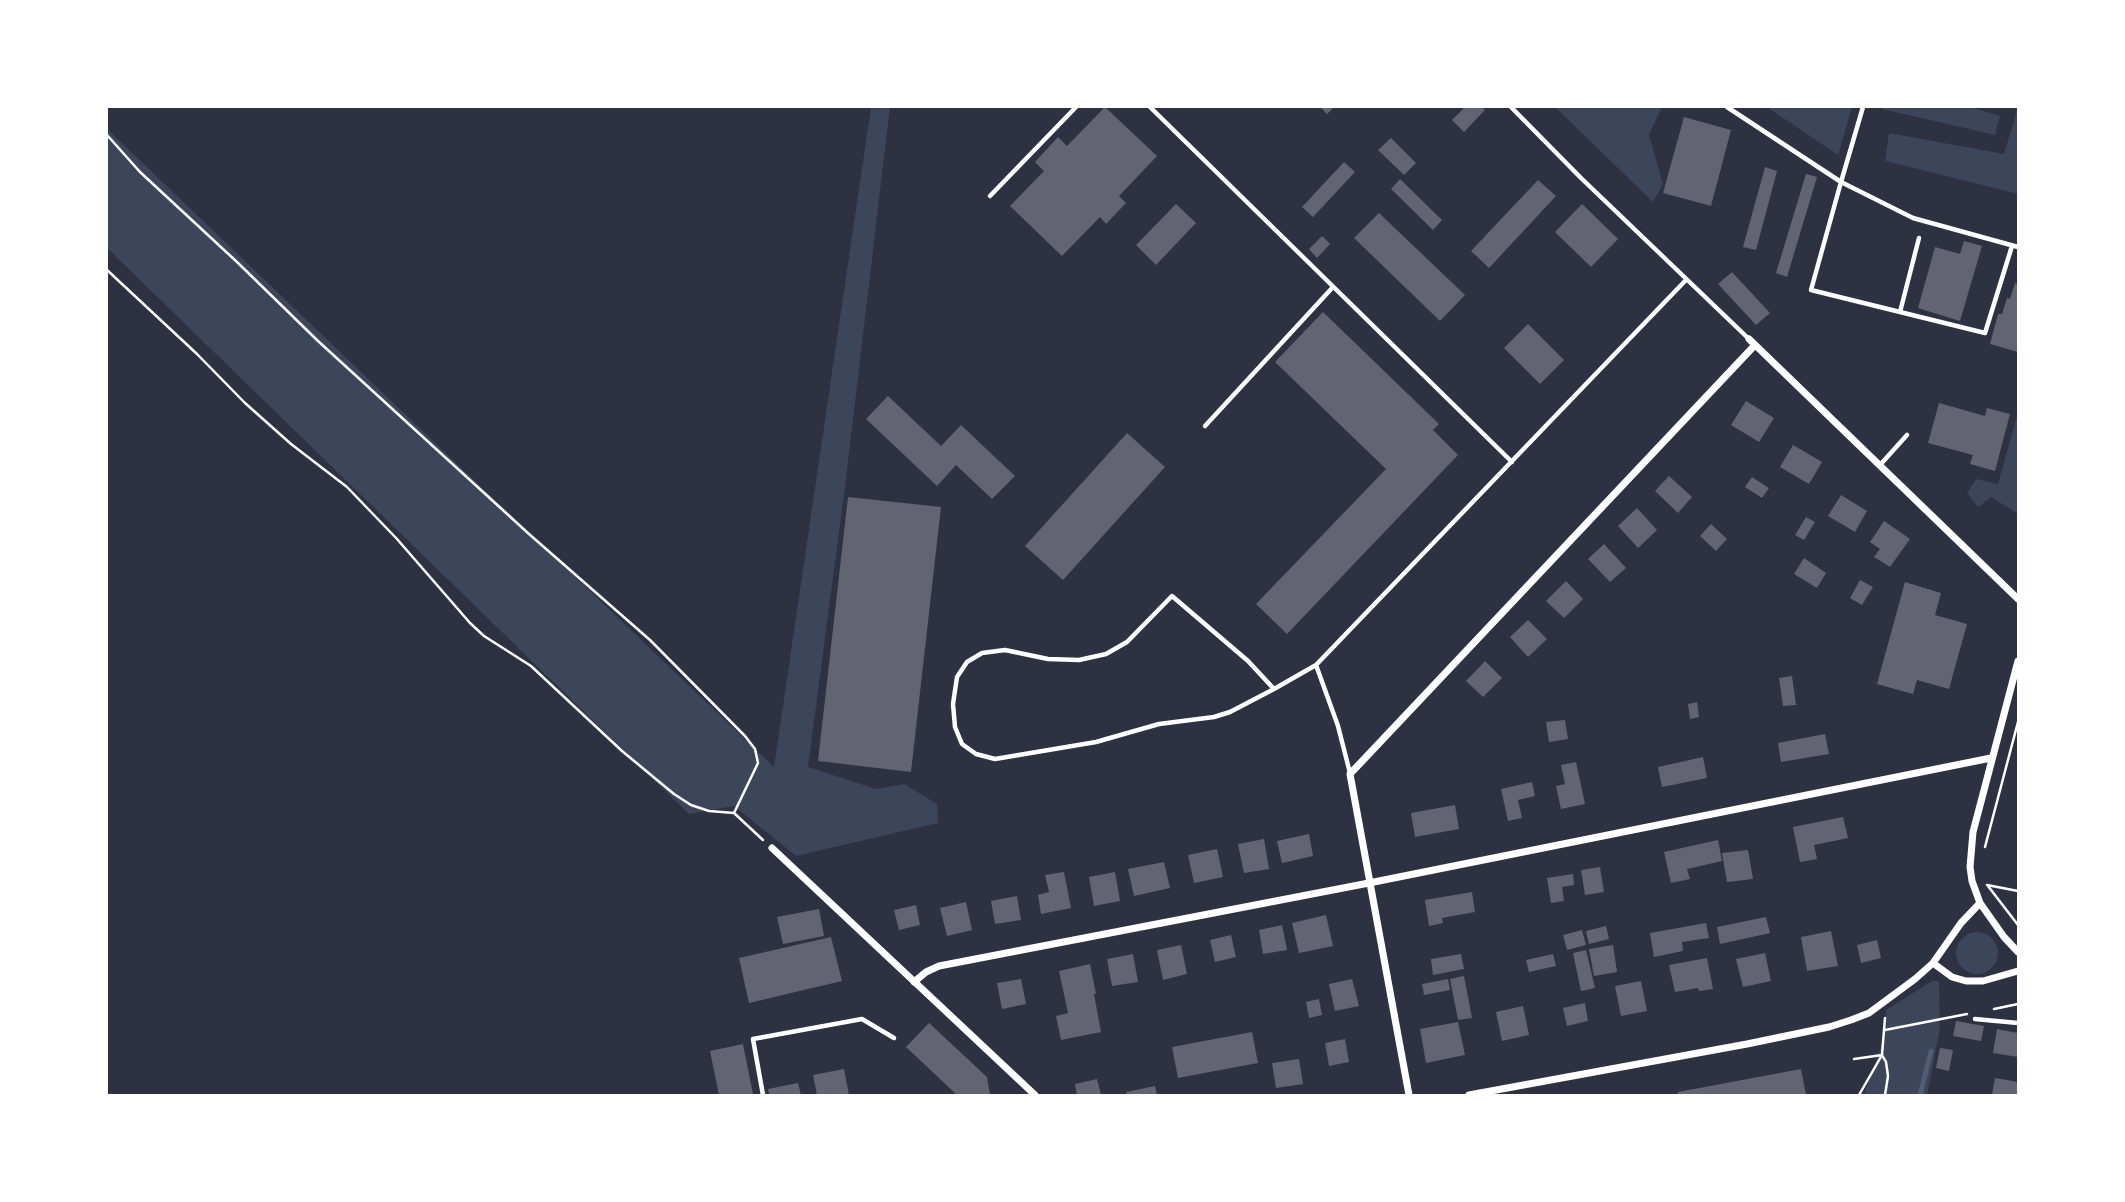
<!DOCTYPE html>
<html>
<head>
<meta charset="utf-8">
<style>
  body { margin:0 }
  #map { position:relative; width:2125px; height:1202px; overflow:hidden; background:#2d3142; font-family:"Exo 2",sans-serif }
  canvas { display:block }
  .frame { position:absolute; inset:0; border:108px solid #fff; pointer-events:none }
</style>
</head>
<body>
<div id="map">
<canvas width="2125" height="1202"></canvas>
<div class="frame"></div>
</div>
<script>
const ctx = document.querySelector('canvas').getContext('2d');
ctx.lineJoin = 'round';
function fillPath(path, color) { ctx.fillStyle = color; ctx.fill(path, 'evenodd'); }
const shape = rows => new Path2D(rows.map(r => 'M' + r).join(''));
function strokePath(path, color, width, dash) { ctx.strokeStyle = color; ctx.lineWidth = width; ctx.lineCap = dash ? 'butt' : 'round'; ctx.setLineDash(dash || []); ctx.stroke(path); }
const green = shape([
  [871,107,890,107,845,487,808,767,876,789,904,784,937,804,938,823,796,856,734,806,689,814,107,248,107,129,774,767],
  [1555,107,1662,107,1649,135,1663,184,1653,202],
  [1767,107,1852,107,1838,155],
  [1883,107,1970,107,2000,116,1995,135,1882,109],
  [2018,107,2018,194,1885,161,1889,133,2004,154],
  [2018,412,2018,514,1991,497,1978,507,1967,493,1976,479,1998,484],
  '1956 953a21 21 0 1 1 42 0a21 21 0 1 1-42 0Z',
  [1932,981,1939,981,1940,1028,1927,1095,1864,1095,1885,1035,1886,1010]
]);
const stream = shape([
  [1920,1095,1931,1051]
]);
const building = shape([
  [1105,107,1157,156,1119,196,1126,203,1106,224,1100,217,1062,256,1010,206,1044,171,1035,162,1058,137,1067,146],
  [1320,107,1334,107,1327,114],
  [1465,107,1481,107,1485,110,1464,132,1452,120],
  [1684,117,1731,130,1711,206,1663,193],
  [1391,138,1416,163,1404,175,1378,150],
  [1344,162,1355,172,1313,217,1302,207],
  [1765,167,1777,171,1756,250,1743,247],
  [1806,174,1817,177,1787,277,1776,273],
  [1400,179,1442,220,1433,230,1391,189],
  [1538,180,1556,196,1489,268,1471,251],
  [1176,204,1196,223,1156,265,1136,245],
  [1582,204,1618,239,1591,267,1555,232],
  [1379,213,1465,295,1440,321,1354,238],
  [1322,236,1330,244,1317,258,1309,249],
  [1964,241,1982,246,1960,321,1918,308,1935,247,1960,254],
  [1732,272,1770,313,1756,325,1718,284],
  [2015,283,2018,284,2018,352,1990,344,1998,314,2002,314,2007,298,2010,299],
  [1323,312,1439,424,1433,430,1458,455,1287,634,1256,604,1386,469,1275,362],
  [1528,324,1564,360,1540,384,1504,348],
  [888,396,941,446,961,425,1015,476,992,499,956,465,937,486,866,419],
  [1746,401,1774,418,1759,442,1731,425],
  [1939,403,1985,416,1987,408,2010,414,1995,471,1970,464,1973,455,1928,443],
  [1127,433,1165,467,1063,580,1025,546],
  [1793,445,1822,462,1809,484,1780,467],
  [1669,476,1692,497,1678,513,1655,491],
  [1752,477,1769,488,1762,498,1745,487],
  [1841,495,1867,511,1855,532,1828,516],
  [848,497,941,507,911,772,818,761],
  [1637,508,1657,530,1638,548,1618,526],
  [1806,517,1815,522,1804,540,1795,535],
  [1884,521,1910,539,1890,567,1874,557,1880,549,1870,542],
  [1711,524,1727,539,1716,551,1700,536],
  [1604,544,1626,568,1610,582,1588,559],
  [1804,558,1826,573,1817,588,1794,574],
  [1860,580,1873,587,1862,605,1850,598],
  [1566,581,1583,599,1564,618,1546,601],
  [1905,582,1941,593,1935,615,1967,624,1949,689,1917,680,1913,694,1877,684],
  [1528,620,1547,639,1528,657,1510,637],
  [1485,661,1502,678,1483,697,1466,681],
  [1792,676,1796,705,1783,706,1779,678],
  [1697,702,1699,717,1690,719,1688,704],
  [1565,720,1568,739,1549,742,1546,722],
  [1825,734,1829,754,1781,762,1778,743],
  [1703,757,1707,778,1662,787,1658,767],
  [1576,762,1585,804,1561,809,1556,786,1565,784,1561,765],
  [1532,782,1535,796,1518,800,1522,818,1508,821,1501,789],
  [1455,805,1459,829,1415,837,1411,813],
  [1843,817,1848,838,1814,845,1817,859,1800,862,1793,827],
  [1309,834,1313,856,1282,863,1277,841],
  [1264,839,1269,869,1244,873,1238,844],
  [1718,840,1722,861,1687,869,1690,879,1671,883,1664,852],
  [1217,849,1223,877,1194,883,1188,855],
  [1748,850,1753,879,1727,882,1722,853],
  [1164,862,1170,888,1134,896,1128,869],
  [1600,867,1604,892,1585,895,1581,870],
  [1064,872,1071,908,1041,914,1038,895,1049,892,1045,875],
  [1115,872,1120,901,1094,906,1089,877],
  [1573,874,1574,885,1562,887,1564,901,1551,903,1547,878],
  [1472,892,1475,912,1442,918,1443,923,1429,926,1425,900],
  [1017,896,1021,920,995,924,991,901],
  [966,902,972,930,947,936,940,908],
  [916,905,920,925,899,930,894,910],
  [819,909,824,936,783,944,777,917],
  [1326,915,1333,946,1299,953,1292,923],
  [1766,917,1770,933,1720,944,1717,927],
  [1706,923,1709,938,1682,942,1683,951,1654,957,1650,933],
  [1282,925,1287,950,1263,954,1259,930],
  [1606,926,1609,939,1589,944,1586,931],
  [1582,930,1586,945,1567,950,1563,935],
  [1831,931,1838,966,1807,971,1801,937],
  [1231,935,1236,957,1215,962,1210,940],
  [831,937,842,981,749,1003,739,958],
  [1877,940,1881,958,1861,963,1857,945],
  [1181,945,1187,974,1163,980,1157,950],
  [1613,945,1617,972,1594,976,1589,949],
  [1586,950,1595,988,1581,991,1573,953],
  [1765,953,1771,981,1743,987,1736,959],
  [1133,954,1138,982,1112,986,1107,959],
  [1461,954,1464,969,1433,975,1431,959],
  [1553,954,1556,966,1529,972,1526,960],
  [1707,958,1713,989,1699,991,1698,988,1675,992,1669,965],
  [1090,964,1096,994,1094,994,1101,1032,1061,1040,1056,1016,1068,1013,1059,971],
  [1464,976,1472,1018,1458,1020,1450,979],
  [1021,979,1026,1004,1002,1009,997,983],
  [1352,979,1359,1006,1335,1011,1329,984],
  [1448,979,1450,990,1424,995,1422,984],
  [1641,981,1647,1011,1621,1016,1615,986],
  [1319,999,1322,1015,1309,1018,1306,1002],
  [1585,1003,1588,1021,1567,1026,1563,1008],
  [1523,1006,1529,1035,1502,1041,1496,1012],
  [1956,1021,1984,1026,1981,1041,1953,1036],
  [1458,1022,1465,1055,1426,1063,1420,1029],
  [929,1023,987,1077,990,1095,957,1095,906,1047],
  [1997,1029,2018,1033,2018,1057,1993,1053],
  [1252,1032,1258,1063,1178,1078,1172,1047],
  [1345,1039,1349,1062,1329,1066,1325,1043],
  [743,1044,753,1094,719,1095,710,1051],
  [1940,1048,1953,1050,1949,1071,1936,1068],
  [1299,1059,1303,1084,1276,1088,1272,1063],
  [844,1069,849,1095,817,1095,813,1075],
  [1801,1069,1806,1095,1678,1095,1678,1092],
  [1995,1078,2018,1082,2018,1095,1992,1095],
  [1097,1079,1101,1095,1077,1095,1075,1084],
  [798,1083,801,1095,769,1095,768,1089],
  [1155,1086,1157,1095,1127,1095,1126,1092]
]);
const path = shape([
  [107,135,140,172,237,262,318,341,529,534,650,640,745,736,755,749,758,763,734,813],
  [107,270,197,354,245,403,291,444,347,487,397,539,470,623,484,636,531,666,622,751,674,794,691,805,709,811,734,813,763,840],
  [1985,847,2018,722],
  [1987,885,2018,891],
  [1988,886,2018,925],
  [1994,1009,2018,1004],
  [1885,1030,1967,1014],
  [1854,1059,1882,1055,1886,1062,1888,1076,1885,1095],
  [1859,1095,1882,1055,1885,1018]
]);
const service = shape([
  [1150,107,1512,462],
  [1511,107,1581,178,1749,339],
  [1727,107,1841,182,1811,290,1985,333,2012,246],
  [1863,107,1841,182,1913,218,2018,247],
  [990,196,1076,107],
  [1900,312,1919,238],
  [1205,426,1333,287],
  [1880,465,1907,435],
  [1274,689,1248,661,1172,596,1127,642,1106,654,1079,660,1048,659,1005,650,982,653,967,662,957,677,953,704,955,727,962,744,976,754,995,759,1096,742,1159,724,1214,717,1230,712,1274,689,1316,665],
  [1350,773,1338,726,1316,665,1685,281],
  [1975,1019,2018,1023],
  [763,1095,753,1039,862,1019,894,1038]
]);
const minor = shape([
  [1749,339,2018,599],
  [2018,661,1973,832,1970,867,1972,881,1980,903,2004,937,2018,952],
  [772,848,1035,1095],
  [1933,963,1952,977,1966,981,1983,981,2018,971],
  [914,982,926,972,939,966,1369,883,1991,758],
  [1409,1095,1350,774,1755,345],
  [1469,1095,1747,1044,1829,1027,1851,1020,1869,1013,1915,979,1933,963,1961,923,1980,903]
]);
fillPath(green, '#3c4559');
strokePath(stream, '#4f5d75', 5);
fillPath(building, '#626471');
strokePath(path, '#fff', 2.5);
strokePath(service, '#fff', 4.5);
strokePath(minor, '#fff', 7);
</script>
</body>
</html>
